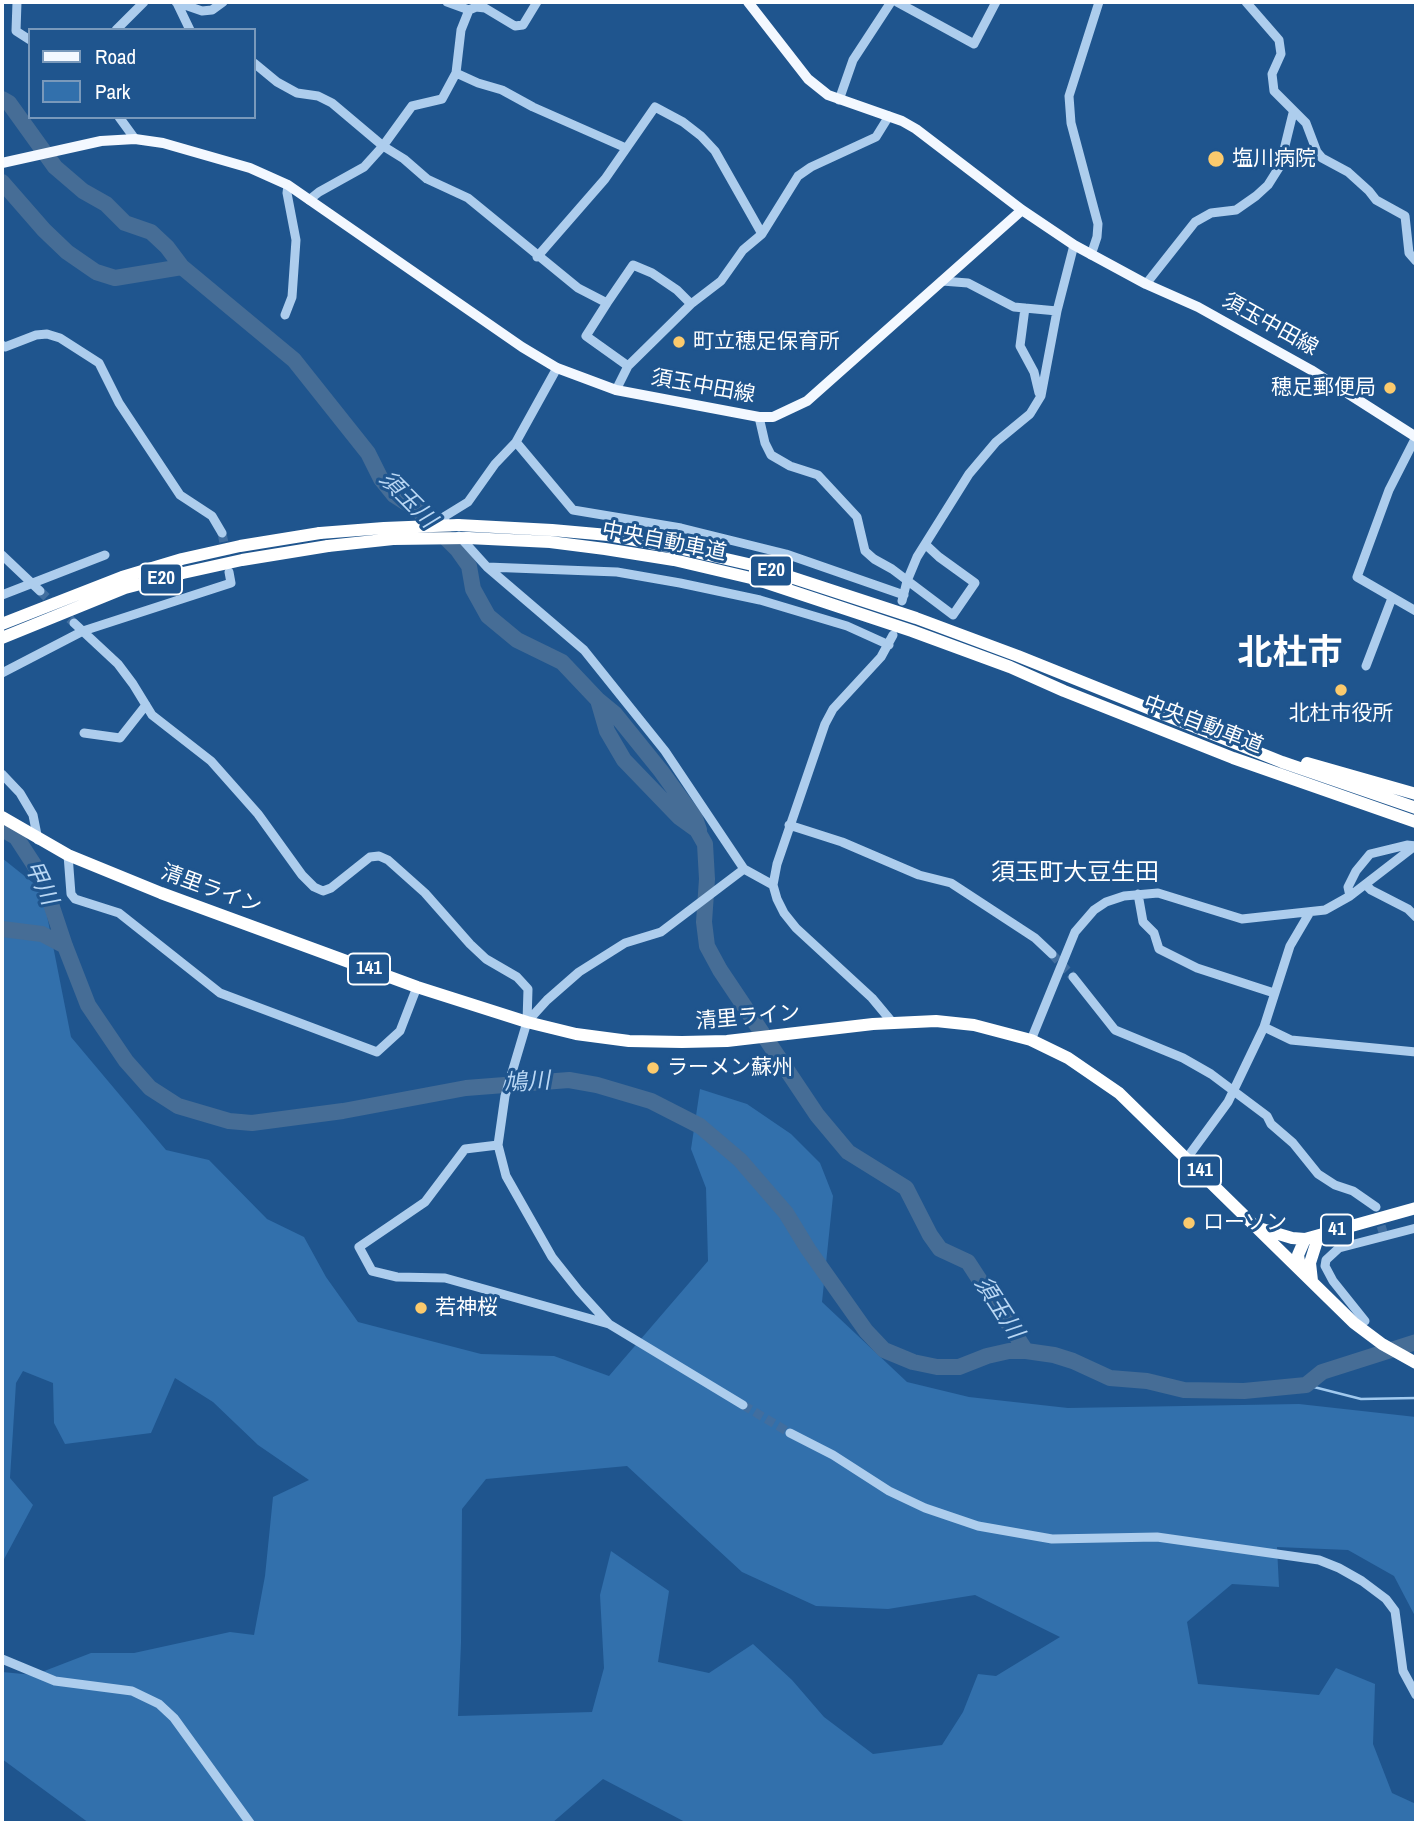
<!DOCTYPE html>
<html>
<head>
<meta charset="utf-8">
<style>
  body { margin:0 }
  #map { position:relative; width:1418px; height:1825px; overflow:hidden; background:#1f558e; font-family:"Archivo Narrow",sans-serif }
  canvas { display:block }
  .frame { position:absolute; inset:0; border:4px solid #fff; pointer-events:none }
  .legend { position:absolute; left:28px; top:28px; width:228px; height:91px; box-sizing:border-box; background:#1f558e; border:2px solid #7999bb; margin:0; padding:9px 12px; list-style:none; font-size:21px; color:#fff }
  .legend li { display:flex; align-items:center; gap:14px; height:35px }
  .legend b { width:35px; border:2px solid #7999bb }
</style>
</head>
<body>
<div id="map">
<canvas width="1418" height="1825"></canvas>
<div class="frame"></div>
<ul class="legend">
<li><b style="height:9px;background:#f3f8ff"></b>Road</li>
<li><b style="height:19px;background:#3270ac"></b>Park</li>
</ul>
</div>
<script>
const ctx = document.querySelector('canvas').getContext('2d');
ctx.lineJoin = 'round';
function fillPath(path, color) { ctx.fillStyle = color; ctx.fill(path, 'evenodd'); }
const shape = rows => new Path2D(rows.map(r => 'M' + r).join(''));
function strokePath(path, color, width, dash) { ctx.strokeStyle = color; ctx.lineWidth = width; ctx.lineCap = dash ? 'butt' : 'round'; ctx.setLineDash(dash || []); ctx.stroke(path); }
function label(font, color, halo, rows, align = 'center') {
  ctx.font = font + ' "Archivo Narrow","Noto Sans JP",sans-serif'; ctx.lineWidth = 6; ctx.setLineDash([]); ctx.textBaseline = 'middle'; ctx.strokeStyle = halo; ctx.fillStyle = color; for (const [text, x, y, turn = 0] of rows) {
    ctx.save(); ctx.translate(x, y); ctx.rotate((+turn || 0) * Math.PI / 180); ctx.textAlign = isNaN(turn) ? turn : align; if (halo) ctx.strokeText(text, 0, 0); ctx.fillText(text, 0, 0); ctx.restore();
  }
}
const green = shape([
  [2,858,42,890,71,1037,166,1150,209,1160,267,1219,304,1237,326,1277,358,1322,481,1354,554,1356,609,1376,708,1261,706,1188,691,1149,700,1089,747,1104,791,1134,820,1163,833,1196,822,1302,907,1382,969,1397,1068,1408,1299,1404,1416,1417,1416,1618,1394,1576,1348,1550,1277,1547,1279,1587,1232,1584,1187,1622,1198,1684,1319,1695,1336,1668,1375,1684,1373,1744,1392,1793,1416,1804,1416,1823,687,1823,603,1779,552,1823,89,1823,2,1759,2,1672,34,1675,91,1653,134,1653,230,1632,254,1635,265,1576,273,1497,309,1480,258,1445,213,1402,175,1378,151,1433,65,1444,54,1423,53,1383,23,1371,16,1383,10,1478,33,1505,2,1563],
  [627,1466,742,1572,816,1606,888,1609,975,1595,1060,1637,996,1676,978,1674,963,1712,942,1745,873,1754,824,1717,792,1680,753,1644,709,1673,658,1662,669,1591,611,1551,600,1595,604,1668,592,1712,458,1716,461,1643,462,1509,486,1479]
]);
const stream = shape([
  [1306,1385,1361,1399,1416,1398]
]);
const river = shape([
  [2,99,9,103,55,167,83,191,106,204,125,223,151,232,167,247,182,267,294,360,368,453,381,479,394,495,419,511,457,549,469,566,473,589,488,616,517,640,562,662,598,700,607,731,624,760,679,817,697,830,705,844,707,879,704,922,707,946,720,970,817,1115,848,1152,906,1188,930,1235,940,1249,968,1262,1026,1351],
  [2,182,44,230,67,252,96,272,115,278,182,267],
  [598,700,615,714,661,771,695,818,699,830],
  [2,829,16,837,42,877,65,946,88,1005,126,1061,150,1088,178,1106,229,1121,252,1123,343,1111,466,1088,569,1080,597,1085,651,1101,700,1126,740,1160,786,1213,808,1249,866,1331,884,1350,913,1362,937,1367,959,1367,987,1356,1009,1351,1026,1351,1054,1355,1073,1361,1110,1378,1147,1381,1184,1390,1244,1391,1306,1385,1322,1372,1416,1342],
  [2,929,42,934,65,946]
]);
const minorTunnel = shape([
  [222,533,229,569],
  [40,591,74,623],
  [1052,954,1073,977],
  [1377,1213,1383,1232],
  [743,1405,790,1433]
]);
const minor = shape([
  [17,2,16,31,30,40],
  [176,2,202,11,212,10,223,2],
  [447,2,469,10,476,7,485,8,515,26,523,25,537,2],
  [897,2,974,44,996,2],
  [1246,2,1279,40,1281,54,1272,74,1274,91,1306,123,1317,152,1322,158,1348,172,1369,191,1376,200,1405,216,1409,253,1416,261],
  [177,3,190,30],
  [116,30,144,2],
  [254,63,277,82,297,93,318,96,332,103,383,146,404,159,427,179,468,198,578,288,607,303,586,336,628,366],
  [456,73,478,83,502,90,533,107,626,148],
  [839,100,853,60,891,2],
  [119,117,135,139],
  [309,200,319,192,364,167,383,146,412,106,442,99,456,73,461,30,469,10],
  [1091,255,1097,237,1098,224,1071,123,1069,96,1099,2],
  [537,257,605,179,655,107,683,122,701,136,715,151,762,234],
  [942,281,968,283,1014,307,1057,311],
  [1146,284,1195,222,1211,213,1236,210,1256,196,1268,185,1280,166,1293,113],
  [607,303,633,265,652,273,677,290,691,304],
  [1025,308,1020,346,1034,372,1039,393],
  [285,315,292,297,296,240,287,193,288,185],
  [2,345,5,347,36,335,47,334,60,338,99,363,119,403,180,495,212,516,222,533],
  [616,390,628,366,691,304,721,281,743,250,762,234,798,176,811,167,876,137,889,116],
  [759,417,765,443,771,455,790,466,818,475,857,517,865,551,874,559,892,569,953,615,975,583,939,557,925,544],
  [1416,437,1389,490,1357,577,1416,611],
  [516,442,573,510,681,528,786,554,904,595],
  [449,526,442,518,468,502,495,464,516,442,557,368],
  [459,536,487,567,584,650,665,751,744,869,773,885],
  [2,555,40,591],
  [487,567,617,572,680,583,760,600,847,626,889,645],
  [2,595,105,555],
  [902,601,907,581,917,557,969,474,996,442,1030,414,1041,396,1057,311,1074,245],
  [74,623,118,664,133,684,152,715,211,761,258,814,302,875,314,887,323,891,331,888,370,857,379,856,388,860,425,893,470,944,486,959,517,977,528,989,527,1022,505,1096,498,1145,506,1176,552,1257,579,1291,609,1324],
  [1366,666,1392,598],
  [2,673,83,631,231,583,229,572],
  [84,733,120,738,146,705],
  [2,774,20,793,33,815,38,840],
  [789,825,842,842,919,875,951,883,1035,938,1052,954],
  [68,855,71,894,75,899,119,913,220,993,377,1052,400,1031,417,987],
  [1366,885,1371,890,1408,909,1416,917],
  [1138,894,1143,922,1154,933,1159,949,1197,968,1274,993],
  [1350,896,1348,887,1356,871,1370,854,1407,845,1416,846],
  [1073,977,1115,1030,1183,1058,1211,1074,1267,1116,1271,1124,1293,1143,1318,1174,1335,1185,1353,1191,1376,1207],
  [527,1022,547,1000,579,972,625,943,661,932,744,869],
  [892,1022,872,998,796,928,784,913,777,899,773,885,777,864,825,724,833,709,881,657,893,635],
  [1264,1027,1291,1040,1416,1052],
  [1031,1040,1075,932,1094,910,1106,902,1124,896,1158,893,1242,919,1325,910,1350,896,1416,845],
  [498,1145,465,1149,425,1202,359,1247,372,1271,397,1277,445,1278,609,1324,743,1405],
  [1187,1158,1228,1102,1264,1027,1290,946,1310,912],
  [1365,1321,1333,1281,1325,1266,1326,1260,1339,1248,1416,1228],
  [790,1433,833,1455,889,1491,925,1508,978,1526,1052,1539,1157,1537,1319,1560,1339,1568,1362,1581,1386,1599,1395,1611,1403,1671,1416,1695],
  [2,1659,55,1681,132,1691,159,1704,174,1718,250,1823]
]);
const major = shape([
  [748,2,808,79,828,95,902,121,916,129,1022,210,1074,245,1146,284,1198,307,1311,370,1416,437],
  [2,163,101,141,135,139,163,143,250,168,288,185,522,347,557,368,616,390,759,417,773,417,807,401,1022,210]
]);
const highway = shape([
  [458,525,552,530,608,535,678,548,757,566,916,618,1018,656,1282,762,1416,808],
  [468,538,550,542,605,549,674,560,755,579,912,631,1010,667,1064,691,1233,758,1416,822],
  [2,624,122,577,182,559,240,546,320,533],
  [2,638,125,588,183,573,242,560,328,546],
  [1307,763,1416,794],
  [2,817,68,855,161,893,417,987,527,1022,576,1034,629,1041,682,1042,727,1041,873,1024,936,1021,974,1025,1031,1040,1068,1058,1119,1093,1354,1323,1382,1344,1416,1363],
  [1262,1229,1292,1238,1305,1239,1416,1208],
  [1300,1268,1298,1255,1305,1239],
  [1312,1281,1310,1263,1316,1244]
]);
const highwayBridge = shape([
  [320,533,384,528,458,525],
  [328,546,393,539,468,538]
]);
const markers = [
  [1216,159,9,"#fbca6d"],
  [679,342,7,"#fbca6d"],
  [1390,388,7,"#fbca6d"],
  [1341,690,7,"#fbca6d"],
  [653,1068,7,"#fbca6d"],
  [1189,1223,7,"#fbca6d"],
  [421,1308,7,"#fbca6d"]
];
const shields = [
  [771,571,42],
  [161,579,42],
  [369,969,42],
  [1200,1171,42],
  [1337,1230,32]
];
const shieldNames = [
  ["E20",771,571],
  ["E20",161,579],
  ["141",369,969],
  ["141",1200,1171],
  ["41",1337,1230]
];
const poiNames = [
  ["塩川病院",1232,159],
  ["町立穂足保育所",693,342],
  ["穂足郵便局",1376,388,"right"],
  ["北杜市役所",1341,714,"center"],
  ["ラーメン蘇州",667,1068],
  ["ローソン",1203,1223],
  ["若神桜",435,1308]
];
const streetNames = [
  ["須玉中田線",1270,325,29],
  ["須玉中田線",703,387,10],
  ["中央自動車道",664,542,11],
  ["中央自動車道",1203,725,21],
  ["清里ライン",211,890,20],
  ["清里ライン",748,1018,-5]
];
const waterNames = [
  ["須玉川",407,500,45],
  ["甲川",40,883,65],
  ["鳩川",527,1083,-4],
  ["須玉川",998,1308,57]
];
const quarterNames = [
  ["須玉町大豆生田",1075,874]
];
const townNames = [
  ["北杜市",1290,655]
];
fillPath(green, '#3270ac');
strokePath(stream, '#a1c9ee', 2.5);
strokePath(river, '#466d96', 16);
strokePath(minorTunnel, '#416e9f', 9, [9, 4.5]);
strokePath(minor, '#adcded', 9);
strokePath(major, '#f3f8ff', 10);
strokePath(highway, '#fff', 12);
strokePath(highwayBridge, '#fff', 12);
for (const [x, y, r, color] of markers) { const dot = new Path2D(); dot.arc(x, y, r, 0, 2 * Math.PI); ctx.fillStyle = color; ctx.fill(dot); strokePath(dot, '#1f558e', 2.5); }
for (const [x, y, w] of shields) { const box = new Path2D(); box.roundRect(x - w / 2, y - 15.5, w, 31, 5); ctx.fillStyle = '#1f558e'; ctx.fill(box); strokePath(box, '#fff', 2); }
label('bold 19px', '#fff', null, shieldNames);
label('21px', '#fff', '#1f558e', poiNames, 'left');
label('21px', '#fff', '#1f558e', streetNames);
label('italic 23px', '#b9d7f4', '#1f558e', waterNames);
label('24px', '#fff', '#1f558e', quarterNames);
label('bold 35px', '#fff', '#1f558e', townNames);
</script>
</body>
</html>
